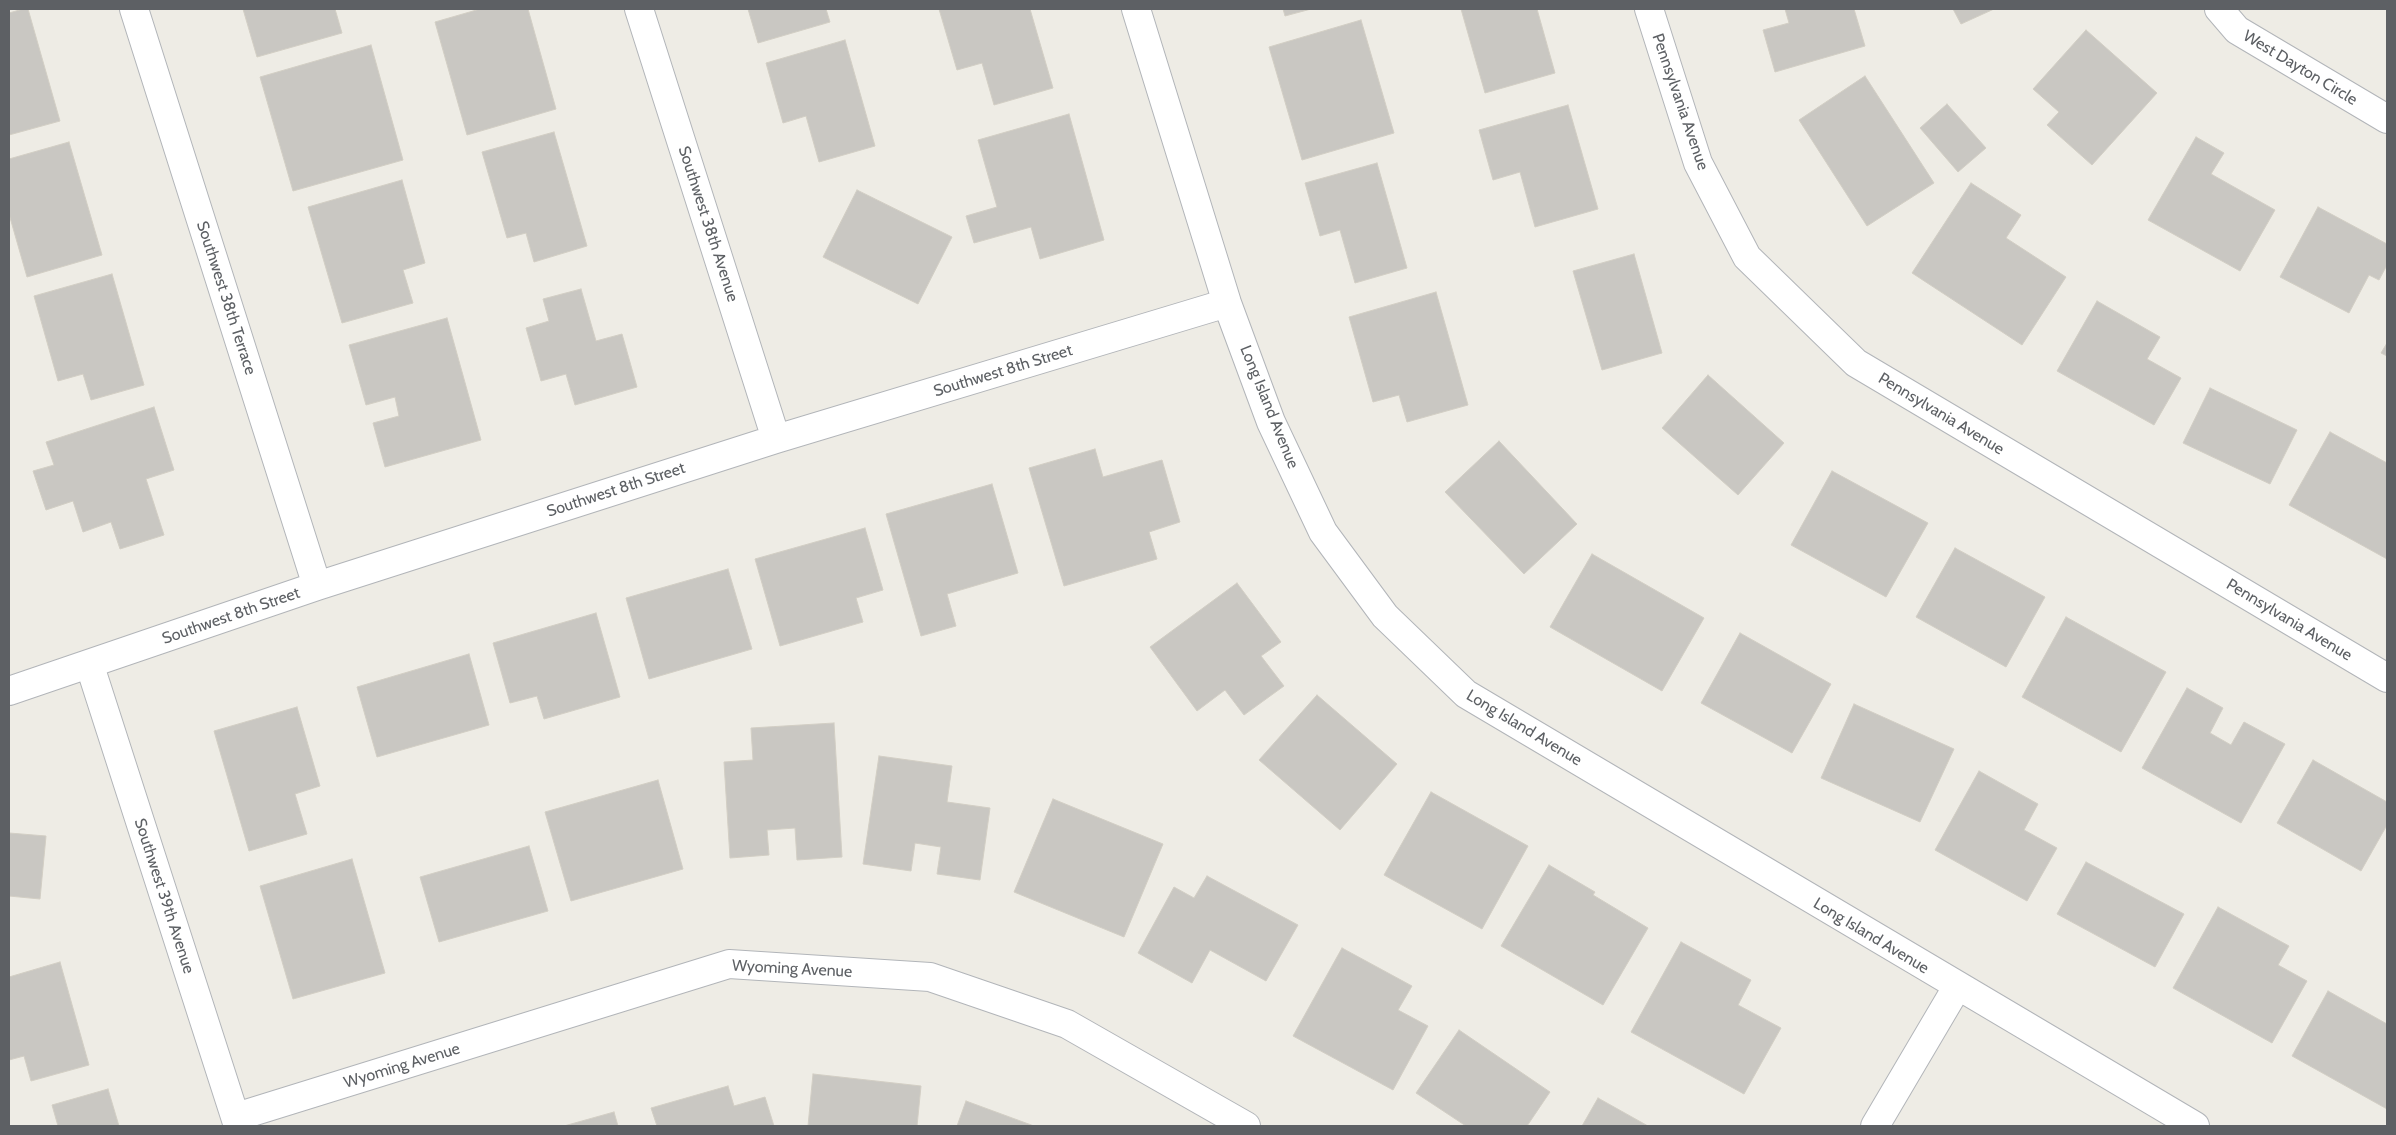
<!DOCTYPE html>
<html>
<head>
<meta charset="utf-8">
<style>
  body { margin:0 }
  #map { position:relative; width:2396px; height:1135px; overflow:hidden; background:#eeece5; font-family:Cabin,sans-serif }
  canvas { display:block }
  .frame { position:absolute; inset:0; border:10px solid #5d6064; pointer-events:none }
</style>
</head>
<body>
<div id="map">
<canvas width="2396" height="1135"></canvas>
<div class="frame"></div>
</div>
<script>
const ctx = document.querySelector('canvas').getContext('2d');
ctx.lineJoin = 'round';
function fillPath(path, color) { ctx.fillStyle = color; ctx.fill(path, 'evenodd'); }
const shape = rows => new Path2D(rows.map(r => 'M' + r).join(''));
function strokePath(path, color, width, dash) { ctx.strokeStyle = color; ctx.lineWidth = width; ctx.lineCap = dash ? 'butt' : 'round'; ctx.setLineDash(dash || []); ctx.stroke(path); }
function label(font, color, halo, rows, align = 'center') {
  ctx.font = font + ' Cabin,sans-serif'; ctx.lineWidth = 4; ctx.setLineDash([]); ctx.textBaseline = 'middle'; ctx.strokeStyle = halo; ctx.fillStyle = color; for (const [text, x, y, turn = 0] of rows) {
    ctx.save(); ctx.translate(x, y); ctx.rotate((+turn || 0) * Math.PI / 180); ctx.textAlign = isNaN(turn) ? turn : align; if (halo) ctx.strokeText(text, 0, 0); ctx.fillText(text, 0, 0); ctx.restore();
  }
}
const building = shape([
  [23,9,28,9,60,121,9,135,9,13,23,9],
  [243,9,335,9,342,33,257,57,243,9],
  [480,9,528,9,556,109,467,135,435,22,480,9],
  [748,9,826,9,830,22,758,43,748,9],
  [939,9,1030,9,1053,88,994,105,982,63,957,70,939,9],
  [1283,9,1311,9,1285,16,1283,9],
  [1461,9,1537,9,1555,73,1485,93,1461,9],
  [1785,9,1854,9,1865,46,1775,72,1763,30,1789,23,1785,9],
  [1953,9,1994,9,1961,24,1953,9],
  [1361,20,1394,133,1302,160,1269,47,1361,20],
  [2086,30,2157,93,2092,165,2047,125,2059,112,2033,89,2086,30],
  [845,40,875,146,819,162,806,116,783,123,766,63,845,40],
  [371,45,403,160,293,191,260,77,371,45],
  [1865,76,1934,183,1867,226,1799,120,1865,76],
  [1947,104,1986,148,1958,172,1920,128,1947,104],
  [1568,105,1598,209,1535,227,1520,172,1493,180,1479,130,1568,105],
  [1069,114,1104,240,1040,259,1031,227,974,243,966,216,997,207,978,140,1069,114],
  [554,132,587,246,534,262,526,233,507,238,482,152,554,132],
  [2196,137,2224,153,2211,174,2275,210,2240,271,2148,220,2196,137],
  [69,142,102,255,27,277,9,214,9,159,69,142],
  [1377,163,1407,268,1355,283,1340,230,1320,236,1305,183,1377,163],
  [402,180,425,263,403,270,413,303,342,323,308,207,402,180],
  [1971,183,2021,215,2006,238,2066,277,2022,345,1912,273,1971,183],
  [857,190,952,237,918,304,823,257,857,190],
  [2318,207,2387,244,2387,265,2379,280,2369,275,2349,313,2280,277,2318,207],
  [1634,254,1662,353,1602,370,1573,271,1634,254],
  [112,274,144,385,91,400,83,374,58,381,34,296,112,274],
  [581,289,596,341,622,334,637,387,575,405,566,374,541,381,526,328,549,321,543,299,581,289],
  [1436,292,1468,405,1407,422,1399,395,1373,402,1349,317,1436,292],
  [2097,301,2160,337,2147,359,2181,378,2154,425,2057,371,2097,301],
  [447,318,481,440,385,467,373,423,399,416,395,397,366,405,349,345,447,318],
  [2387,343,2387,356,2381,353,2387,343],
  [1708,375,1784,443,1738,495,1662,428,1708,375],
  [2210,388,2297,430,2270,484,2183,443,2210,388],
  [154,407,174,470,146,479,164,535,120,549,111,522,83,532,73,501,46,510,33,471,54,465,46,442,154,407],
  [2330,432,2387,463,2387,559,2289,505,2330,432],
  [1499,441,1577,524,1524,574,1445,492,1499,441],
  [1095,449,1103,477,1162,460,1180,522,1149,532,1157,559,1064,586,1029,468,1095,449],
  [1832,471,1928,523,1886,597,1791,545,1832,471],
  [992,484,1018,573,947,594,956,626,921,636,886,514,992,484],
  [865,528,883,590,856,598,863,622,780,646,755,559,865,528],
  [1955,548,2045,597,2006,667,1916,617,1955,548],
  [1592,554,1704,618,1662,691,1550,627,1592,554],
  [728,569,752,649,649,679,626,598,728,569],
  [1237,583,1281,642,1261,656,1284,686,1244,715,1225,690,1197,711,1150,647,1237,583],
  [596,613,620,697,544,719,537,696,510,703,493,643,596,613],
  [2066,617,2166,672,2121,752,2022,697,2066,617],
  [1740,633,1831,684,1792,753,1701,703,1740,633],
  [469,654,489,725,377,757,357,687,469,654],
  [2187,688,2223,708,2210,733,2231,745,2244,722,2285,744,2241,823,2142,768,2187,688],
  [1317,695,1397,764,1340,830,1259,760,1317,695],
  [1854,704,1954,749,1920,822,1821,778,1854,704],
  [297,707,320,786,295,794,307,834,249,851,214,731,297,707],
  [834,723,842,857,797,860,795,828,767,830,769,855,730,858,724,762,753,760,751,728,834,723],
  [879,756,952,766,947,802,990,808,980,880,937,874,941,847,915,843,911,871,863,864,879,756],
  [2313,760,2387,802,2387,825,2361,871,2277,823,2313,760],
  [1979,771,2038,804,2024,830,2057,848,2027,901,1935,850,1979,771],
  [658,780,683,869,571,901,545,812,658,780],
  [1431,792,1528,846,1482,929,1384,875,1431,792],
  [1053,799,1163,844,1124,937,1014,892,1053,799],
  [9,833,46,836,40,899,9,896,9,833],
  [529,846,548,911,439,942,420,877,529,846],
  [352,859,385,973,293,999,260,886,352,859],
  [2086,862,2184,914,2155,967,2057,914,2086,862],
  [1549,865,1595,892,1593,895,1648,928,1603,1005,1501,946,1549,865],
  [1207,876,1298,925,1266,981,1210,950,1192,983,1138,953,1174,887,1194,898,1207,876],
  [2218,907,2289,946,2278,965,2307,981,2272,1043,2173,988,2218,907],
  [1681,942,1751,980,1738,1005,1781,1028,1744,1094,1631,1032,1681,942],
  [1342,948,1412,986,1398,1010,1428,1026,1393,1090,1293,1036,1342,948],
  [60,962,89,1065,31,1081,24,1056,9,1060,9,977,60,962],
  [2328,991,2387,1024,2387,1109,2292,1056,2328,991],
  [1459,1030,1550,1092,1527,1126,1466,1126,1416,1093,1459,1030],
  [813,1074,921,1086,917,1126,808,1126,813,1074],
  [728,1086,734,1106,765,1097,774,1126,657,1126,651,1108,728,1086],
  [108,1089,119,1126,58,1126,52,1105,108,1089],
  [1598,1098,1648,1126,1582,1126,1598,1098],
  [966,1101,1034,1126,957,1126,966,1101],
  [614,1112,618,1126,564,1126,614,1112]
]);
const minor = shape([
  [134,9,317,586],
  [639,9,776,439],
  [1136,9,1227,303,1271,422,1323,532,1385,616,1466,694,2195,1126],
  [1649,9,1698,163,1747,257,1856,363,2387,678],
  [2219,9,2237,30,2387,119],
  [90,666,238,1126],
  [9,691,317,586,776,439,1227,303],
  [236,1117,729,964,930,977,1067,1024,1246,1126],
  [1875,1126,1957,987]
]);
const streetNames = [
  ["West Dayton Circle",2300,68,31],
  ["Pennsylvania Avenue",1680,102,71],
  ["Southwest 38th Avenue",708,224,72],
  ["Southwest 38th Terrace",226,298,72],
  ["Southwest 8th Street",1003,371,-17],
  ["Long Island Avenue",1269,407,68],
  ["Pennsylvania Avenue",1941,414,31],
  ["Southwest 8th Street",616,490,-18],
  ["Southwest 8th Street",231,616,-19],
  ["Pennsylvania Avenue",2289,620,31],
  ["Long Island Avenue",1524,728,31],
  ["Southwest 39th Avenue",164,896,72],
  ["Long Island Avenue",1871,936,31],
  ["Wyoming Avenue",792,969,3],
  ["Wyoming Avenue",402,1066,-17]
];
fillPath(building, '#c9c7c2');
strokePath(building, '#d2cec4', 1);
strokePath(minor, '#b2b5b9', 30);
strokePath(minor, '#fff', 28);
label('16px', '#5d6064', '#fff', streetNames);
</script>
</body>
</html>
